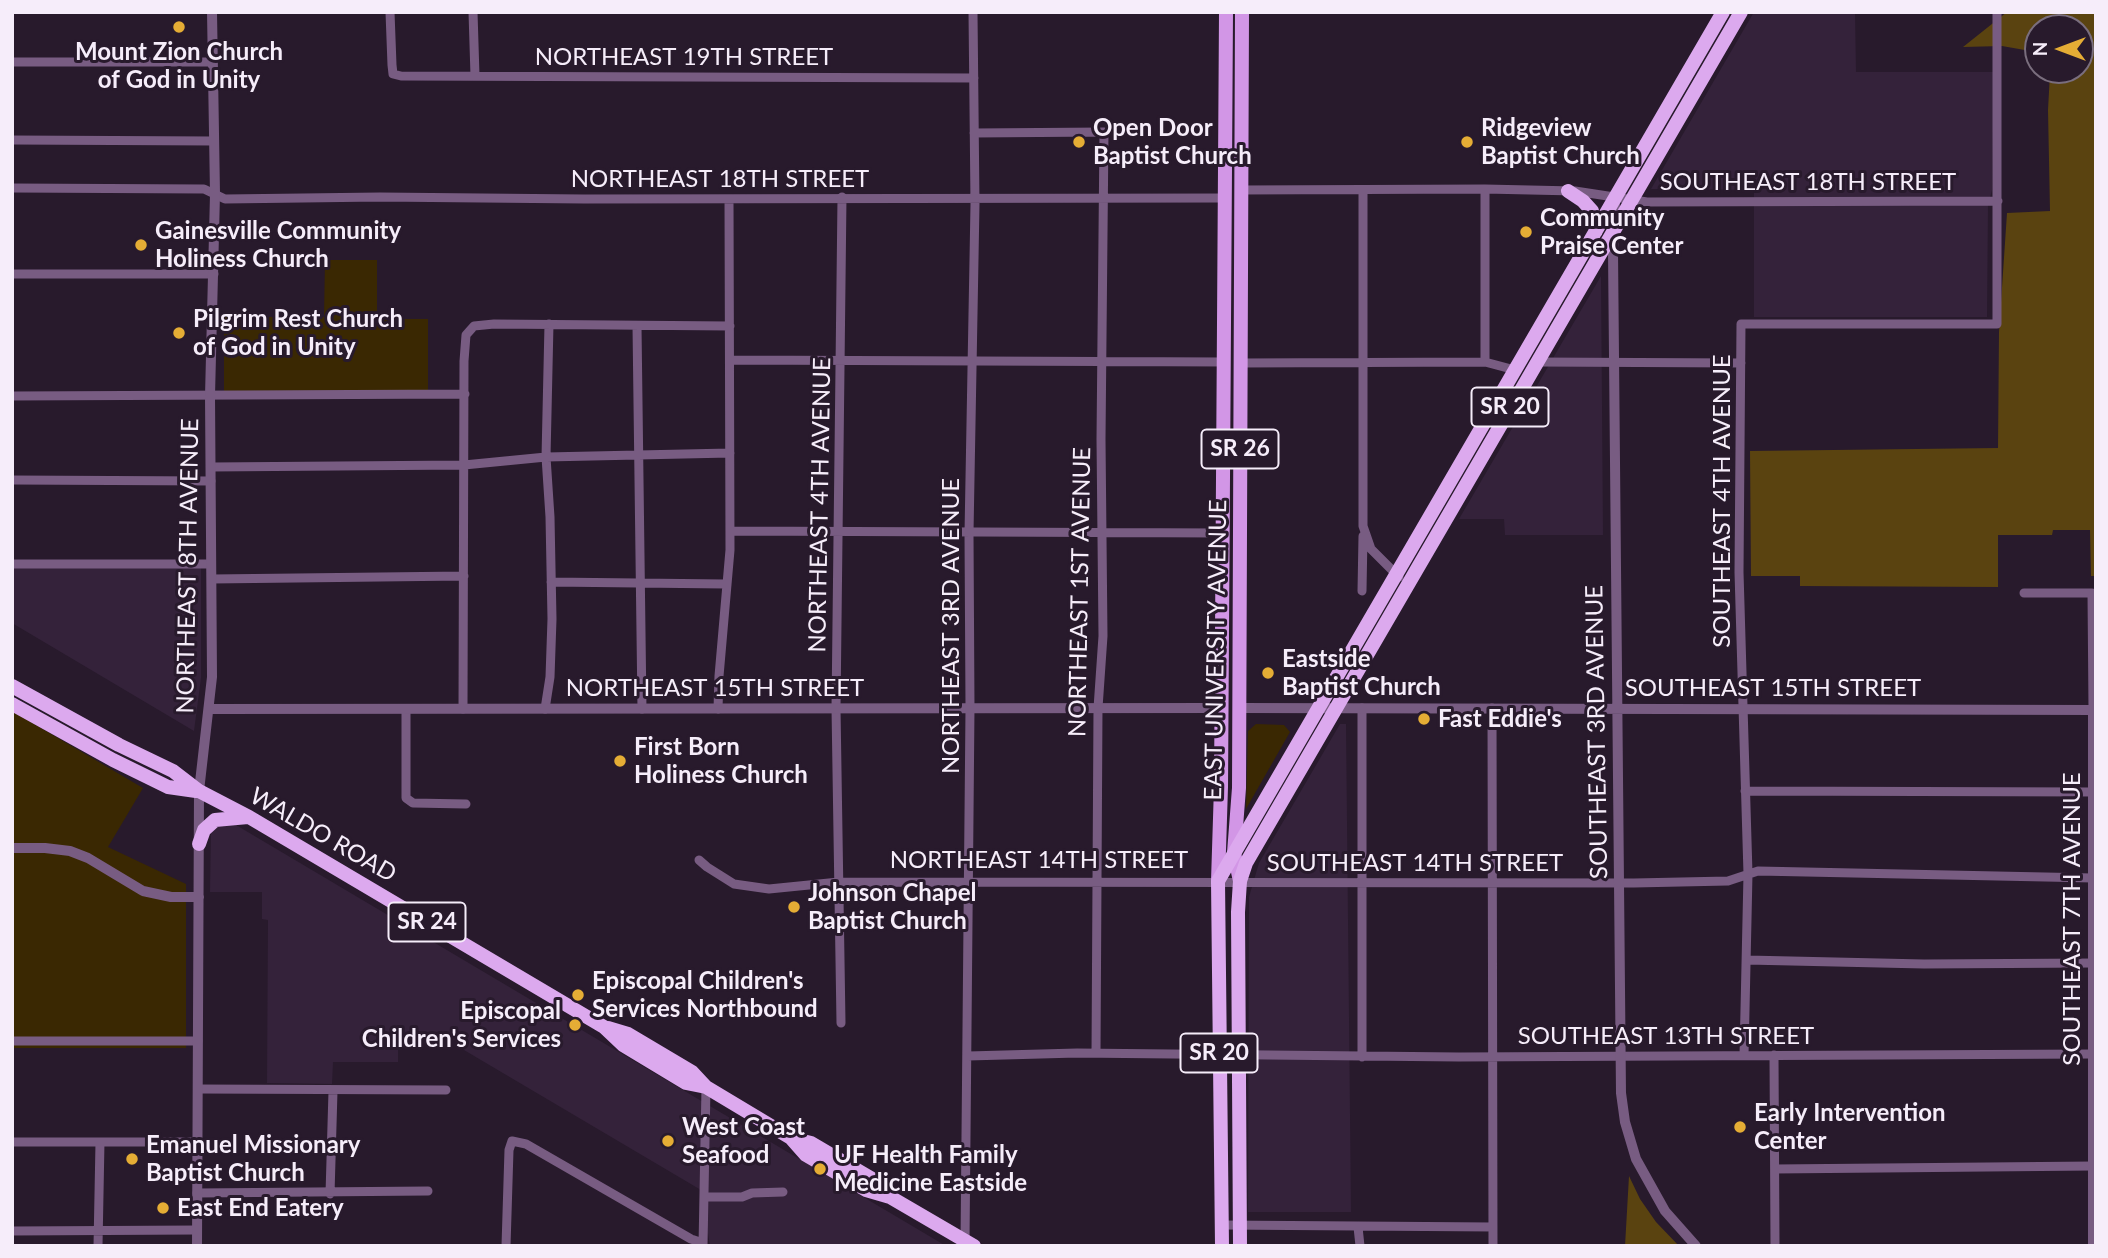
<!DOCTYPE html>
<html>
<head>
<meta charset="utf-8">
<style>
  body { margin:0 }
  #map { position:relative; width:2108px; height:1258px; overflow:hidden; background:#281a2c; font-family:Lato,sans-serif }
  canvas { display:block }
  .frame { position:absolute; inset:0; border:14px solid #f6edfa; pointer-events:none }
  .north { position:absolute; left:2024px; top:14px; width:70px; height:70px; box-sizing:border-box; background:#281a2c; border:2px solid #7a6e7e; border-radius:50%; rotate:270deg; font-size:19px; font-weight:700; line-height:28px; text-align:center; color:#f6edfa }
  .north::after { content:''; display:block; margin:auto; width:24px; height:32px; background:#e5ad35; clip-path:polygon(50% 0,100% 100%,50% 72%,0 100%) }
</style>
</head>
<body>
<div id="map">
<canvas width="2108" height="1258"></canvas>
<div class="frame"></div>
<div class="north">N</div>
</div>
<script>
const ctx = document.querySelector('canvas').getContext('2d');
ctx.lineJoin = 'round';
function fillPath(path, color) { ctx.fillStyle = color; ctx.fill(path, 'evenodd'); }
const shape = rows => new Path2D(rows.map(r => 'M' + r).join(''));
function strokePath(path, color, width, dash) { ctx.strokeStyle = color; ctx.lineWidth = width; ctx.lineCap = dash ? 'butt' : 'round'; ctx.setLineDash(dash || []); ctx.stroke(path); }
function label(font, color, halo, rows, align = 'center') {
  ctx.font = font + ' Lato,sans-serif'; ctx.lineWidth = 6; ctx.setLineDash([]); ctx.textBaseline = 'middle'; ctx.strokeStyle = halo; ctx.fillStyle = color; for (const [text, x, y, turn = 0] of rows) {
    ctx.save(); ctx.translate(x, y); ctx.rotate((+turn || 0) * Math.PI / 180); ctx.textAlign = isNaN(turn) ? turn : align; if (halo) ctx.strokeText(text, 0, 0); ctx.fillText(text, 0, 0); ctx.restore();
  }
}
const built = shape([
  [1754,12,1855,12,1856,72,1994,72,1992,190,1988,206,1987,317,1754,317,1754,190,1651,189],
  [1601,276,1603,535,1505,535,1504,519,1459,519],
  [12,565,201,565,201,678,194,731,12,623],
  [1340,724,1346,724,1351,1212,1248,1212,1249,897,1259,863],
  [229,822,236,825,946,1246,710,1246,701,1190,464,1050,455,1040,398,1040,398,1062,333,1062,332,1084,267,1083,268,920,262,919,262,892,210,892,211,831,216,825]
]);
const green = shape([
  [325,260,377,260,377,319,428,319,428,393,224,391,224,317,324,317],
  [12,711,143,788,108,847,186,884,186,1048,12,1048],
  [1256,724,1284,725,1290,732,1246,809,1248,731]
]);
const forest = shape([
  [2007,12,2096,12,2096,576,2091,576,2090,530,2053,530,2052,535,1998,535,1998,587,1800,586,1800,576,1751,576,1750,451,1998,448,1999,332,2007,213,2050,211,2048,110,2050,73,2048,70,2080,70,2080,28,2038,28,2038,55,2036,52,2002,46,1963,47],
  [1629,1176,1640,1199,1656,1222,1679,1246,1625,1246]
]);
const minor = shape([
  [390,12,392,65,393,74,401,76,974,78],
  [473,12,475,76],
  [12,62,213,62],
  [974,133,1104,132,1101,439,1103,636,1098,708,1096,1053],
  [12,140,214,141],
  [12,188,204,189,225,199,380,197,584,199,1226,198],
  [1485,189,1485,362],
  [1241,190,1485,189,1575,191,1647,202,1998,201],
  [1363,190,1363,526,1371,549,1399,577],
  [12,274,214,274],
  [637,326,642,709],
  [730,360,1225,362],
  [1536,362,1741,363],
  [1241,363,1485,362,1515,370],
  [12,396,465,394],
  [211,467,464,465,546,457,730,453],
  [12,480,211,481],
  [730,531,1223,533],
  [12,564,211,564],
  [212,579,464,576],
  [551,582,725,584],
  [1362,591,1363,536],
  [2024,593,2092,593,2093,710],
  [1492,708,1493,1246],
  [406,709,406,798,413,803,466,804],
  [463,709,464,361,466,335,474,326,494,324,730,326],
  [545,709,550,677,552,619,550,517,546,457,549,324],
  [718,709,719,676,730,550,729,199],
  [1745,791,2093,792],
  [699,860,707,867,734,884,769,889,839,882,1634,883,1728,881,1758,871,2093,878],
  [1747,960,1924,964,2093,963],
  [841,1023,836,708,842,197],
  [12,1041,198,1041],
  [1744,1055,1748,874,1739,572,1741,324,1997,324,1997,12],
  [1774,1055,1775,1246],
  [968,1056,1077,1053,1459,1057,2093,1054],
  [1362,1057,1362,708],
  [198,1089,446,1090],
  [12,1142,197,1142],
  [1775,1169,2093,1166],
  [197,1193,428,1191],
  [330,1194,333,1091],
  [704,1197,742,1197,752,1193,783,1192],
  [1222,1225,1493,1227],
  [1358,1227,1360,1246],
  [12,1231,197,1230],
  [965,1242,970,708,969,533,975,204,973,12],
  [98,1246,100,1142],
  [506,1246,509,1150,512,1141,526,1144,691,1239,703,1243],
  [703,1246,706,1087]
]);
const tertiary = shape([
  [1615,202,1613,251,1621,1093,1625,1122,1636,1159,1665,1211,1696,1246],
  [1239,708,2096,710],
  [209,709,1222,708],
  [12,848,45,848,70,851,88,858,143,891,171,897,199,897],
  [197,1246,199,791,212,677,210,396,215,194,212,12],
  [2093,1246,2093,710]
]);
const primary = shape([
  [1218,881,1221,787,1226,12],
  [1240,881,1234,853,1239,788,1242,12]
]);
const trunk = shape([
  [1568,191,1583,201,1592,211,1596,231],
  [12,686,119,745,173,771,199,791,249,817,604,1027,623,1045,686,1083,706,1087],
  [12,704,113,760,168,787,196,791],
  [199,844,204,830,215,820,248,817],
  [608,1028,628,1034,692,1072,706,1087,791,1138,806,1155,866,1190,890,1197,974,1246],
  [791,1138,811,1143,874,1180,890,1197],
  [1222,1246,1218,881,1723,12],
  [1240,1246,1238,912,1240,881,1246,863,1741,12]
]);
const markers = [
  [179,27,7,"#e5ad35"],
  [1079,142,7,"#e5ad35"],
  [1467,142,7,"#e5ad35"],
  [1526,232,7,"#e5ad35"],
  [141,245,7,"#e5ad35"],
  [179,333,7,"#e5ad35"],
  [1268,673,7,"#e5ad35"],
  [1424,719,7,"#e5ad35"],
  [620,761,7,"#e5ad35"],
  [794,907,7,"#e5ad35"],
  [578,995,7,"#e5ad35"],
  [575,1025,7,"#e5ad35"],
  [1740,1127,7,"#e5ad35"],
  [668,1141,7,"#e5ad35"],
  [132,1159,7,"#e5ad35"],
  [820,1169,7,"#e5ad35"],
  [163,1208,7,"#e5ad35"]
];
const shields = [
  [1510,407,77],
  [1240,449,77],
  [427,922,77],
  [1219,1053,77]
];
const shieldNames = [
  ["SR 20",1510,407],
  ["SR 26",1240,449],
  ["SR 24",427,922],
  ["SR 20",1219,1053]
];
const poiNames = [
  ["Mount Zion Church",179,52,"center"],
  ["of God in Unity",179,80,"center"],
  ["Open Door",1093,128],
  ["Baptist Church",1093,156],
  ["Ridgeview",1481,128],
  ["Baptist Church",1481,156],
  ["Community",1540,218],
  ["Praise Center",1540,246],
  ["Gainesville Community",155,231],
  ["Holiness Church",155,259],
  ["Pilgrim Rest Church",193,319],
  ["of God in Unity",193,347],
  ["Eastside",1282,659],
  ["Baptist Church",1282,687],
  ["Fast Eddie's",1438,719],
  ["First Born",634,747],
  ["Holiness Church",634,775],
  ["Johnson Chapel",808,893],
  ["Baptist Church",808,921],
  ["Episcopal Children's",592,981],
  ["Services Northbound",592,1009],
  ["Episcopal",561,1011,"right"],
  ["Children's Services",561,1039,"right"],
  ["Early Intervention",1754,1113],
  ["Center",1754,1141],
  ["West Coast",682,1127],
  ["Seafood",682,1155],
  ["Emanuel Missionary",146,1145],
  ["Baptist Church",146,1173],
  ["UF Health Family",834,1155],
  ["Medicine Eastside",834,1183],
  ["East End Eatery",177,1208]
];
const streetNames = [
  ["NORTHEAST 19TH STREET",684,57],
  ["NORTHEAST 18TH STREET",720,179],
  ["SOUTHEAST 18TH STREET",1808,182],
  ["SOUTHEAST 4TH AVENUE",1722,501,-90],
  ["NORTHEAST 4TH AVENUE",820,505,-89],
  ["NORTHEAST 8TH AVENUE",188,566,-89],
  ["NORTHEAST 1ST AVENUE",1080,592,-89],
  ["NORTHEAST 3RD AVENUE",951,626,-90],
  ["EAST UNIVERSITY AVENUE",1216,650,-89],
  ["NORTHEAST 15TH STREET",715,688],
  ["SOUTHEAST 15TH STREET",1773,688],
  ["SOUTHEAST 3RD AVENUE",1597,732,-91],
  ["WALDO ROAD",323,835,30],
  ["NORTHEAST 14TH STREET",1039,860],
  ["SOUTHEAST 14TH STREET",1415,863],
  ["SOUTHEAST 7TH AVENUE",2072,919,-90],
  ["SOUTHEAST 13TH STREET",1666,1036]
];
fillPath(built, '#34223a');
fillPath(green, '#3a2802');
fillPath(forest, '#5a4310');
strokePath(minor, '#785c82', 9);
strokePath(tertiary, '#785c82', 10);
strokePath(primary, '#d296e6', 14);
strokePath(trunk, '#dca9ee', 14);
for (const [x, y, r, color] of markers) { const dot = new Path2D(); dot.arc(x, y, r, 0, 2 * Math.PI); ctx.fillStyle = color; ctx.fill(dot); strokePath(dot, '#281a2c', 2.5); }
for (const [x, y, w] of shields) { const box = new Path2D(); box.roundRect(x - w / 2, y - 19.5, w, 39, 5); ctx.fillStyle = '#281a2c'; ctx.fill(box); strokePath(box, '#f6edfa', 2); }
label('bold 23px', '#f6edfa', null, shieldNames);
label('bold 24px', '#f6edfa', '#281a2c', poiNames, 'left');
label('24px', '#f6edfa', '#281a2c', streetNames);
</script>
</body>
</html>
